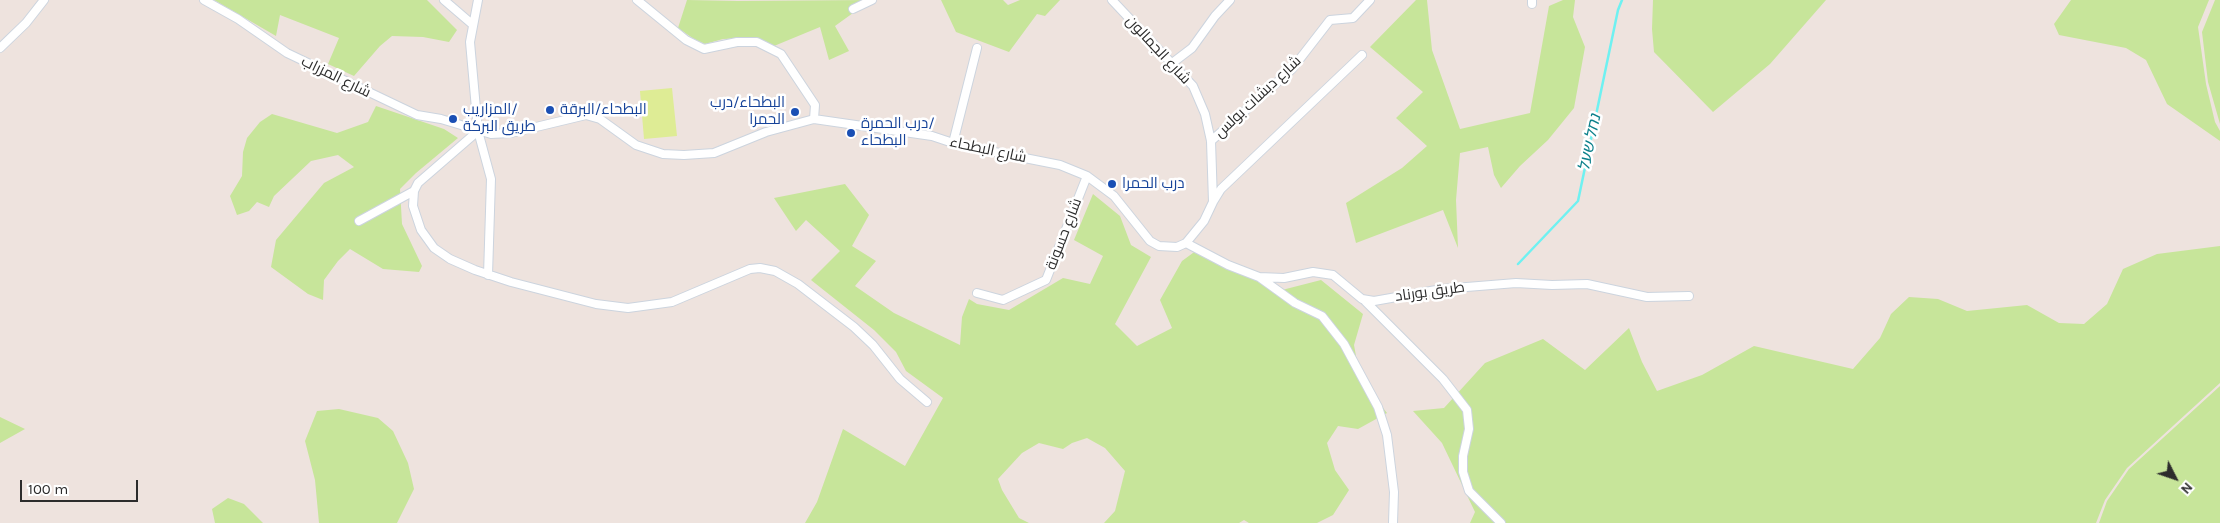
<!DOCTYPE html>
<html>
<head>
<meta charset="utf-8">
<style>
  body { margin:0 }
  #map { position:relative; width:2220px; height:523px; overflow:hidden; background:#eee3de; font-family:Karla,sans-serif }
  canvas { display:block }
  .north { position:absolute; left:2150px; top:453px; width:50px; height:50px; -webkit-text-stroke:4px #fff; paint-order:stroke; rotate:131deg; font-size:14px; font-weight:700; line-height:20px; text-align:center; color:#2c2c2c }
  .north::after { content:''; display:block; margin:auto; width:18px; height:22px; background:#2c2c2c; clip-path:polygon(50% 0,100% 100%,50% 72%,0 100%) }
  .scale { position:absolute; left:20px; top:480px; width:118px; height:22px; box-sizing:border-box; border:2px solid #2c2c2c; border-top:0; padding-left:6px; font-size:15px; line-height:18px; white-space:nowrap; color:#2c2c2c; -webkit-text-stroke:4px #fff; paint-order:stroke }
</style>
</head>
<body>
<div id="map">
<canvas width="2220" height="523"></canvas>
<div class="north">N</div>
<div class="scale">100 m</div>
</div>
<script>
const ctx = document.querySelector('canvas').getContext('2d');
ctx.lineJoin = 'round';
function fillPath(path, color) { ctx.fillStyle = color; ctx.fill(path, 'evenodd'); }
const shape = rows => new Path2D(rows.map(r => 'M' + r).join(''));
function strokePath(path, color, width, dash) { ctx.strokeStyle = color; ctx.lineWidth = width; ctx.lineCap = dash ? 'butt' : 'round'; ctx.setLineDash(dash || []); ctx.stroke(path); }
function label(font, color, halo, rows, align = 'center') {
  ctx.font = font + ' Karla,Cairo,"Noto Sans Hebrew",sans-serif'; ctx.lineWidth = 5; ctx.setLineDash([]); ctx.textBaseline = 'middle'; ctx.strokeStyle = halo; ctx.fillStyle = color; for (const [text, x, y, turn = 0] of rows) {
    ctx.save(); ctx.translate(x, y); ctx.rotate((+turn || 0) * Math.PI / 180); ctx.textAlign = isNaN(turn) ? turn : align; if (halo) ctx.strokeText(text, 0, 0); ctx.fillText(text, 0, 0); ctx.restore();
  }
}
const green = shape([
  [214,0,427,0,457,30,449,42,423,37,392,36,380,46,354,76,328,64,339,38,280,15,276,36],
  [687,0,738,1,871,0,835,26,849,51,829,60,820,27,774,46,765,41,745,38,723,39,705,44,694,39,678,28],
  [941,0,1003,0,1008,5,1020,0,1060,0,1045,16,1037,14,1009,52,956,32],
  [1416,0,1427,0,1432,50,1460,129,1530,113,1549,6,1563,0,1575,0,1573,17,1585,47,1574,108,1548,140,1520,166,1501,188,1494,175,1488,147,1460,153,1456,200,1458,248,1443,210,1356,243,1346,203,1402,168,1427,146,1396,118,1423,92,1370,47],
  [1653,0,1826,0,1770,64,1713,112,1654,52,1652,29],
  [2071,0,2209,0,2198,27,2206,84,2215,122,2220,131,2220,141,2167,104,2146,60,2126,48,2059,35,2054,24],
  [2215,0,2220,0,2220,124,2208,82,2202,32],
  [376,106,444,129,458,138,416,173,400,189,402,224,422,266,419,272,383,269,350,249,338,261,324,280,323,300,308,294,271,267,276,240,324,183,354,167,338,155,311,161,274,196,269,207,257,202,249,211,237,215,230,196,242,176,243,152,247,138,260,122,272,114,337,133,368,122],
  [845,184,869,215,852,246,876,261,855,286,894,313,960,345,962,317,969,299,977,304,1009,310,1063,278,1090,284,1103,256,1074,240,1093,194,1120,216,1131,245,1151,257,1115,324,1137,346,1172,328,1160,300,1182,261,1197,250,1282,290,1321,280,1363,314,1354,345,1360,378,1387,413,1358,429,1338,426,1327,443,1335,470,1349,490,1333,515,1317,523,1249,523,1244,520,1239,523,1104,523,1115,511,1125,471,1105,448,1087,438,1072,443,1063,449,1039,443,1022,453,998,479,1002,490,1019,518,1029,523,805,523,817,502,843,429,905,466,943,398,906,371,896,352,874,330,811,280,840,251,806,220,796,231,774,198],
  [2220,246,2220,383,2127,468,2105,500,2096,523,1470,523,1475,512,1442,443,1413,411,1444,408,1485,363,1543,339,1585,370,1629,328,1642,362,1657,391,1702,375,1754,346,1853,369,1880,338,1891,314,1909,297,1938,299,1967,311,2027,305,2059,323,2084,324,2107,304,2123,269,2157,254],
  [2220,386,2220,523,2099,523,2107,501,2129,469],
  [339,409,378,418,393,431,408,463,414,489,397,523,319,523,315,480,305,441,317,411],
  [0,417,25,429,0,443],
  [228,498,244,504,263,523,215,523,212,509]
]);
const pitch = shape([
  [672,88,677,136,644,139,640,91]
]);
const stream = shape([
  [1518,264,1578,201,1618,10,1622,0]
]);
const minor = shape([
  [204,0,238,19,287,53,417,115,441,119,491,134,511,133,586,115,600,119,636,145,663,154,684,155,714,153,766,132,814,119,932,136,959,145,1060,165,1087,176,1114,196,1150,241,1159,246,1177,247,1186,243,1204,221,1213,202,1211,141,1205,114,1193,86,1112,0],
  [444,0,472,24],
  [478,0,470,42,478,131,491,179,488,275],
  [637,0,686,40,704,49,737,42,757,42,781,54,815,105,814,119],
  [1532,0,1532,4],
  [853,9,872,0],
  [0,48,26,23,44,0],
  [1171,64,1192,48,1215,16,1230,0],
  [478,131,418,183,414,191,413,206,421,230,434,248,450,259,475,270,511,282,596,304,628,308,672,302,750,269,760,268,775,271,798,284,854,327,873,345,900,379,927,402],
  [1211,141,1292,69,1330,20,1353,18,1370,0],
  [953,143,977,48],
  [1213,202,1221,189,1362,55],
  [359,221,414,191],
  [1186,243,1228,265,1259,277,1284,278,1313,272,1333,275,1362,299,1374,301,1442,289,1516,283,1552,285,1587,284,1647,297,1689,296],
  [1259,277,1295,303,1322,316,1344,344,1378,407,1387,435,1394,492,1393,523],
  [977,293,1003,300,1046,280,1087,176],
  [1364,300,1443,379,1467,410,1469,429,1463,456,1463,472,1469,491,1501,523]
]);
const markers = [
  [550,110,5,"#1a4fb4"],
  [795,112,5,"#1a4fb4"],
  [453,119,5,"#1a4fb4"],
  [851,133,5,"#1a4fb4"],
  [1112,184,5,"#1a4fb4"]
];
const streetNames = [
  ["شارع الجمالون",1158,50,47],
  ["شارع المزراب",336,77,26],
  ["شارع دبشات بولس",1258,97,-43],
  ["شارع البطحاء",988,150,12],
  ["شارع حسونة",1064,234,-69],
  ["طريق بورناد",1430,292,-8]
];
const transitNames = [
  ["البطحاء/درب",785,103,"right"],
  ["الحمرا",785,120,"right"],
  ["المزاريب/",463,110],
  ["طريق البركة",463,127],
  ["البطحاء/البرقة",560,110],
  ["درب الحمرة/",861,124],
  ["البطحاء",861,141],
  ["درب الحمرا",1122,184]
];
const waterNames = [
  ["נחל שעל",1590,143,-78]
];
fillPath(green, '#c7e59a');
fillPath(pitch, '#deec95');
strokePath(stream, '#6ff1f1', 2.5);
strokePath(minor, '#ccd4de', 10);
strokePath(minor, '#fff', 8);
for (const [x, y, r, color] of markers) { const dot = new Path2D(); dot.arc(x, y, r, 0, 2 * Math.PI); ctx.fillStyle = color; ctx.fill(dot); strokePath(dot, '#fff', 2); }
label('15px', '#2c2c2c', '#fff', streetNames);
label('15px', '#164399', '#fff', transitNames, 'left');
label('italic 16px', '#0c808b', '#fff', waterNames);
</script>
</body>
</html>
